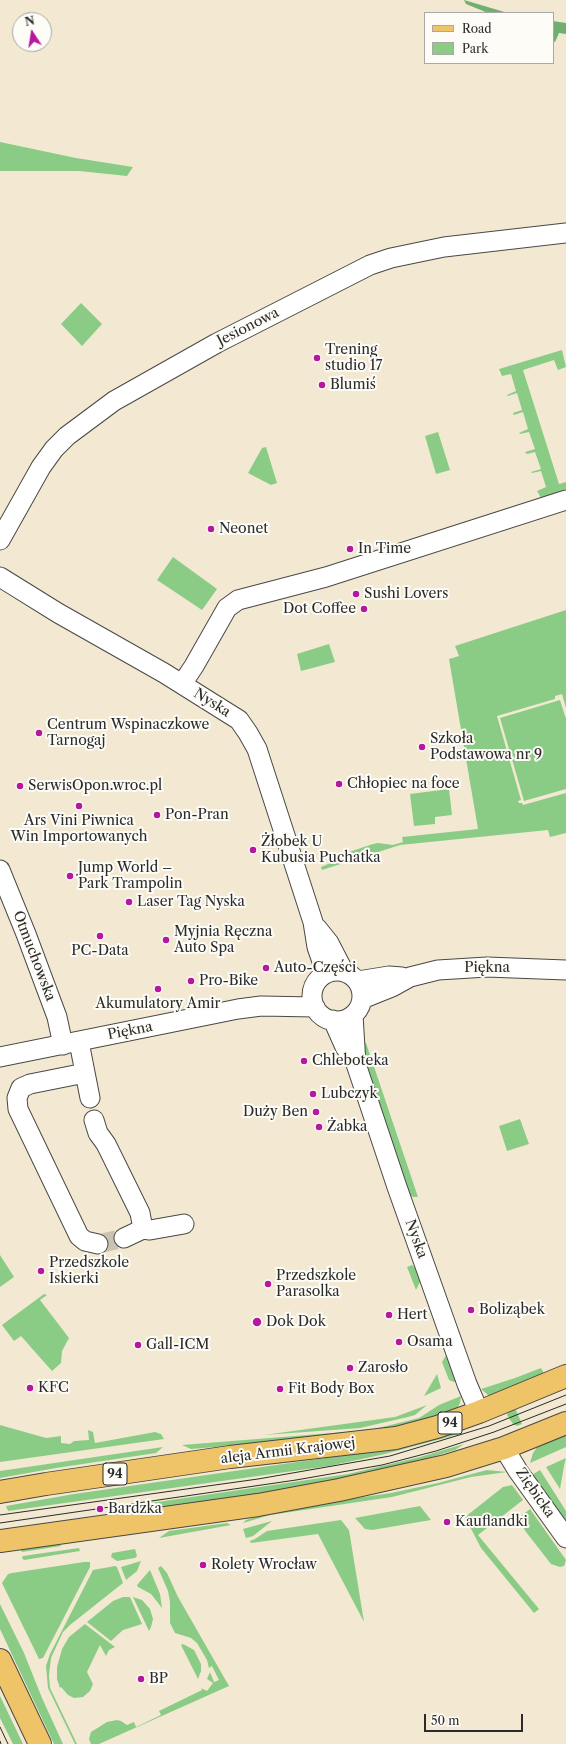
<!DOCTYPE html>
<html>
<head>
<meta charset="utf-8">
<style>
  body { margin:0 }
  #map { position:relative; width:566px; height:1744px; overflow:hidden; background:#f3e9d2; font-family:"Libre Caslon Text",serif }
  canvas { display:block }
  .legend { position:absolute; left:424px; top:12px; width:130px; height:52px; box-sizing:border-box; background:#fdfcf7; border:1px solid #a9a8a5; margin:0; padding:5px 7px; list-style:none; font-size:12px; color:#2b2b2b }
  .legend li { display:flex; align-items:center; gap:8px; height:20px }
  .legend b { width:20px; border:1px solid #a9a8a5 }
  .north { position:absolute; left:12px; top:12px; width:40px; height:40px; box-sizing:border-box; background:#fdfcf7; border:1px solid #a9a8a5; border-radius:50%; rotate:348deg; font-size:11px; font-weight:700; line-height:16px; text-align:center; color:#2b2b2b }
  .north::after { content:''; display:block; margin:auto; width:14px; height:18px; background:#b5179e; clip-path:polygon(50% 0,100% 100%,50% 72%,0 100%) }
  .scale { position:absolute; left:424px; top:1714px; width:99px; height:18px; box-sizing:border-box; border:2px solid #2b2b2b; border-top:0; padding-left:5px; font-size:12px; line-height:14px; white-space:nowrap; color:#2b2b2b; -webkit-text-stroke:3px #fdfcf7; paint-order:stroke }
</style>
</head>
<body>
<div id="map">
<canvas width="566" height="1744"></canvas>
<ul class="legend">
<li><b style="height:5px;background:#efc469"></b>Road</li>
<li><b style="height:11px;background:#8acc85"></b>Park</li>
</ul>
<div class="north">N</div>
<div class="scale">50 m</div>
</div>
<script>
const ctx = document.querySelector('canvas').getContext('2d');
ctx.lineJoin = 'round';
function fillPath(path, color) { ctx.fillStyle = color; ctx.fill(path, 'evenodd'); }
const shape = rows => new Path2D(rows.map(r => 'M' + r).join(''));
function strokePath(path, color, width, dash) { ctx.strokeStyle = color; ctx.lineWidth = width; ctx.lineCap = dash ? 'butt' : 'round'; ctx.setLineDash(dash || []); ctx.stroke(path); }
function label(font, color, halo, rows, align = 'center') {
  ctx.font = font + ' "Libre Caslon Text",serif'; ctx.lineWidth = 4; ctx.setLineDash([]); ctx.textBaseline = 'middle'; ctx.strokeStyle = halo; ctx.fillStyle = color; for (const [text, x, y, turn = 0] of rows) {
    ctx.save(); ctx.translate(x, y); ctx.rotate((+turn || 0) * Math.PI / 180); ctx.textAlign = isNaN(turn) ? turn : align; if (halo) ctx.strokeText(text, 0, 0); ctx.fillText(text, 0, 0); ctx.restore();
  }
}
const green = shape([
  [0,142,76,158,133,167,127,176,79,171,0,171],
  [81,303,102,324,82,346,61,324],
  [562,350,566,367,558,370,554,360,523,370,559,484,566,482,566,489,541,498,537,491,546,487,541,471,532,473,531,472,541,469,535,452,527,454,525,452,535,449,529,432,520,434,519,433,528,429,523,412,514,415,513,413,522,410,517,393,508,396,507,395,516,391,511,374,502,376,499,369],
  [438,432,450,470,436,474,425,436],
  [266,447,277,483,271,485,248,473,262,448],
  [173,557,217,589,202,610,157,580],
  [566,610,566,708,562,694,555,696,555,699,497,716,521,800,518,801,519,803,522,803,523,805,566,793,566,833,550,837,548,830,400,845,322,870,321,867,333,862,340,855,373,844,378,843,393,845,403,842,402,837,478,829,449,659,459,656,455,646],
  [329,644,335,662,301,671,297,654],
  [560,700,566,719,566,789,524,801,500,718],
  [449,789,452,815,435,817,435,824,414,826,410,794],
  [363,1042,366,1043,418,1197,414,1197,408,1195,362,1055],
  [520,1119,529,1144,507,1151,499,1126],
  [0,1255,14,1277,0,1287],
  [412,1265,416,1268,422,1278,416,1290,407,1267],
  [44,1294,47,1295,40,1300,69,1338,62,1351,61,1363,52,1371,21,1336,14,1341,2,1325],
  [448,1352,458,1381,454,1382,449,1380,442,1362],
  [541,1368,545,1375,496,1395,488,1395,481,1389,515,1378],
  [437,1374,441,1388,424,1396],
  [461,1396,460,1403,458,1407,450,1412,369,1434,191,1449,182,1445,370,1430,419,1418,439,1405],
  [427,1405,415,1415,408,1417,360,1428,264,1435,395,1417],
  [515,1408,522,1424,517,1426,513,1424,507,1415,508,1411],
  [0,1425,46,1438,61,1436,61,1443,70,1444,74,1441,89,1440,88,1430,93,1432,95,1443,155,1432,161,1434,164,1439,0,1462],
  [454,1432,463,1433,385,1454,329,1466,8,1511,6,1506,74,1494,360,1453],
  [566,1432,566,1447,530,1463,533,1453,538,1446],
  [464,1444,455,1450,419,1461,301,1488,128,1514,127,1508,137,1505,348,1474,420,1457],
  [163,1447,156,1453,56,1468,0,1478,0,1471],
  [566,1458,564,1466,560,1489,546,1467],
  [487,1470,507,1472,471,1477,392,1497,270,1515,243,1523,246,1520,288,1508,391,1493,438,1483],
  [540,1470,566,1511,566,1522,530,1476],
  [512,1485,523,1500,478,1535,539,1609,534,1613,481,1548,465,1517,503,1487],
  [420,1506,431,1520,372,1530,365,1529,355,1518],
  [530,1509,566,1560,564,1566,560,1567,551,1564,526,1532,520,1522,521,1516],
  [341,1520,349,1530,364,1622,318,1534,251,1543,250,1541,255,1539,267,1531],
  [272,1521,253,1536,246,1538,243,1529],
  [227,1523,231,1525,159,1538,169,1531],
  [33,1544,60,1544,61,1546,22,1552,18,1546],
  [79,1548,80,1551,24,1560,22,1558,23,1556],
  [135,1549,137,1556,135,1558,117,1561,111,1557,112,1553],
  [141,1561,137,1571,126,1580,121,1567],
  [84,1562,90,1562,90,1567,43,1658,39,1659,2,1583,8,1574,12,1573],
  [115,1566,117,1567,123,1583,70,1625,63,1632,51,1658,49,1675,50,1688,77,1744,75,1744,48,1688,46,1666,50,1654,93,1570],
  [161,1566,167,1573,178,1597,229,1686,99,1744,91,1744,89,1739,91,1732,107,1722,117,1720,121,1721,127,1725,134,1722,136,1727,161,1715,159,1711,202,1690,201,1688,207,1691,213,1683,207,1679,210,1672,214,1682,219,1680,212,1666,209,1668,207,1660,197,1643,191,1638,175,1633,170,1623,170,1602,168,1591,158,1568],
  [150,1570,160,1594,162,1608,151,1594,138,1587,137,1585],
  [123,1597,130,1597,142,1624,123,1630,111,1641,87,1622,113,1601],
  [133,1597,142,1600,150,1609,153,1619,151,1627,149,1631],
  [0,1604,24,1653,42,1698,63,1744,54,1744,0,1629],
  [85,1624,115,1647,109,1650,106,1656,100,1645,87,1672,93,1684,90,1691,83,1697,74,1698,68,1695,61,1687,60,1688,57,1679,57,1667,62,1649,69,1637],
  [183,1644,194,1650,201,1664,201,1671,198,1679,181,1645],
  [0,1696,1,1698,23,1744,13,1744,0,1718]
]);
const forest = shape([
  [464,0,508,13,488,13,466,4],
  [553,21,566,23,566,34,559,33,555,42,553,41]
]);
const minorTunnel = shape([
  [98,1244,124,1238]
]);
const minor = shape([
  [0,540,41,467,54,449,67,436,114,401,217,343,370,265,391,258,444,247,566,233],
  [0,577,58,613,164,673,239,720,248,733,257,749,313,922,317,947,326,973],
  [182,684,194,666,227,608,238,600,326,577,566,500],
  [0,870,26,934,57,1017,63,1045],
  [317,928,329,943,344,972],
  '312 996a25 25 0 1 1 50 0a25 25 0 1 1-50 0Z',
  [358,981,389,976,402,977],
  [362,999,392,987,410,977,438,970,487,967,566,970],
  [353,1015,356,1064,397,1187,467,1384,479,1412],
  [333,1020,345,1047,355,1061],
  [79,1042,90,1098],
  [0,1057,238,1009,261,1006,315,1007],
  [85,1073,30,1084,21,1088,17,1098,18,1109,79,1236,85,1241,98,1244],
  [94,1120,98,1133,106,1144,140,1213,143,1229],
  [124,1238,143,1229,150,1230,184,1224],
  [504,1448,518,1471,566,1538]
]);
const major = shape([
  [0,1492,46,1484,230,1457,396,1438,437,1427,479,1412,566,1376],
  [0,1541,258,1505,339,1490,446,1466,504,1448,566,1423],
  [0,1660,40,1744]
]);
const tram = shape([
  [0,1515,258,1479,390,1456,489,1426,566,1395],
  [0,1523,296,1480,382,1465,436,1451,494,1432,566,1404],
  [0,1727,8,1744],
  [0,1741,1,1744]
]);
const markers = [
  [317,358,4,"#b5179e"],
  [322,385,4,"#b5179e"],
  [211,529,4,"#b5179e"],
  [350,549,4,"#b5179e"],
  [356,594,4,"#b5179e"],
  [364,609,4,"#b5179e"],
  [39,733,4,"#b5179e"],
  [422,747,4,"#b5179e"],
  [339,784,4,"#b5179e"],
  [20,786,4,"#b5179e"],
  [79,806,4,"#b5179e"],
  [157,815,4,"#b5179e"],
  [253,850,4,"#b5179e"],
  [70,876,4,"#b5179e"],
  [129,902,4,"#b5179e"],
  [100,936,4,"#b5179e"],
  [166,940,4,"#b5179e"],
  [266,968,4,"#b5179e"],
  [191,981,4,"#b5179e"],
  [158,989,4,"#b5179e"],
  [304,1061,4,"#b5179e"],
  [313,1094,4,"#b5179e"],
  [316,1112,4,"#b5179e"],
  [319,1127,4,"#b5179e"],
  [41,1271,4,"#b5179e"],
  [268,1284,4,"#b5179e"],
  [471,1310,4,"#b5179e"],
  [389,1315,4,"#b5179e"],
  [257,1322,5,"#b5179e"],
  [399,1342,4,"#b5179e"],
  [138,1345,4,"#b5179e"],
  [350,1368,4,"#b5179e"],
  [30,1388,4,"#b5179e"],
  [280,1389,4,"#b5179e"],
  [100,1509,4,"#b5179e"],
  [447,1522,4,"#b5179e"],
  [203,1565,4,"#b5179e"],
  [141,1679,4,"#b5179e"]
];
const shields = [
  [450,1423,24],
  [115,1474,24]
];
const shieldNames = [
  ["94",450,1423],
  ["94",115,1474]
];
const streetNames = [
  ["Jesionowa",248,327,-27],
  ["Nyska",212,703,32],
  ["Otmuchowska",34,956,69],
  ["Piękna",487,968],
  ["Piękna",130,1031,-11],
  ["Nyska",416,1239,70],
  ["aleja Armii Krajowej",288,1451,-7],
  ["Ziębicka",535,1493,55]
];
const poiNames = [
  ["Trening",325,350],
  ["studio 17",325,366],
  ["Blumiś",330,385],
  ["Neonet",219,529],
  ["In Time",358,549],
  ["Sushi Lovers",364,594],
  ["Dot Coffee",356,609,"right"],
  ["Centrum Wspinaczkowe",47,725],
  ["Tarnogaj",47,741],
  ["Szkoła",430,739],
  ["Podstawowa nr 9",430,755],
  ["Chłopiec na foce",347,784],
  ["SerwisOpon.wroc.pl",28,786],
  ["Pon-Pran",165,815],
  ["Ars Vini Piwnica",79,821,"center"],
  ["Win Importowanych",79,837,"center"],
  ["Żłobek U",261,842],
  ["Kubusia Puchatka",261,858],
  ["Jump World –",78,868],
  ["Park Trampolin",78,884],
  ["Laser Tag Nyska",137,902],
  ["Myjnia Ręczna",174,932],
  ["Auto Spa",174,948],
  ["PC-Data",100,951,"center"],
  ["Auto-Części",274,968],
  ["Pro-Bike",199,981],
  ["Akumulatory Amir",158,1004,"center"],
  ["Chleboteka",312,1061],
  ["Lubczyk",321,1094],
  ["Duży Ben",308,1112,"right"],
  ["Żabka",327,1127],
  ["Przedszkole",49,1263],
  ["Iskierki",49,1279],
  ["Przedszkole",276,1276],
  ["Parasolka",276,1292],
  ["Boliząbek",479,1310],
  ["Hert",397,1315],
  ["Dok Dok",266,1322],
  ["Osama",407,1342],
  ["Gall-ICM",146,1345],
  ["Zarosło",358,1368],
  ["KFC",38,1388],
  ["Fit Body Box",288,1389],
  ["Bardzka",108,1509],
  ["Kauflandki",455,1522],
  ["Rolety Wrocław",211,1565],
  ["BP",149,1679]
];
fillPath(green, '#8acc85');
fillPath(forest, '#6fb072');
strokePath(minorTunnel, '#cbc3b1', 19, [19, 10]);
strokePath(minor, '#494844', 21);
strokePath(major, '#494844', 24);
strokePath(minor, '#fff', 19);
strokePath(major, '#efc469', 22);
strokePath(tram, '#2b2b2b', 1);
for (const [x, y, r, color] of markers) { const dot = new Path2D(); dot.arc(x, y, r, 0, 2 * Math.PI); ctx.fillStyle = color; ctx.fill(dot); strokePath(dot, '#fdfcf7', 1.5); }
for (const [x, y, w] of shields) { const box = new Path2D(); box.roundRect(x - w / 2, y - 11, w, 22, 3); ctx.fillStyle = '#fdfcf7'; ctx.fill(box); strokePath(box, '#2b2b2b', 1); }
label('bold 13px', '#2b2b2b', null, shieldNames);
label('14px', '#2b2b2b', '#fdfcf7', streetNames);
label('14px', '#2b2b2b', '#fdfcf7', poiNames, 'left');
</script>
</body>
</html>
